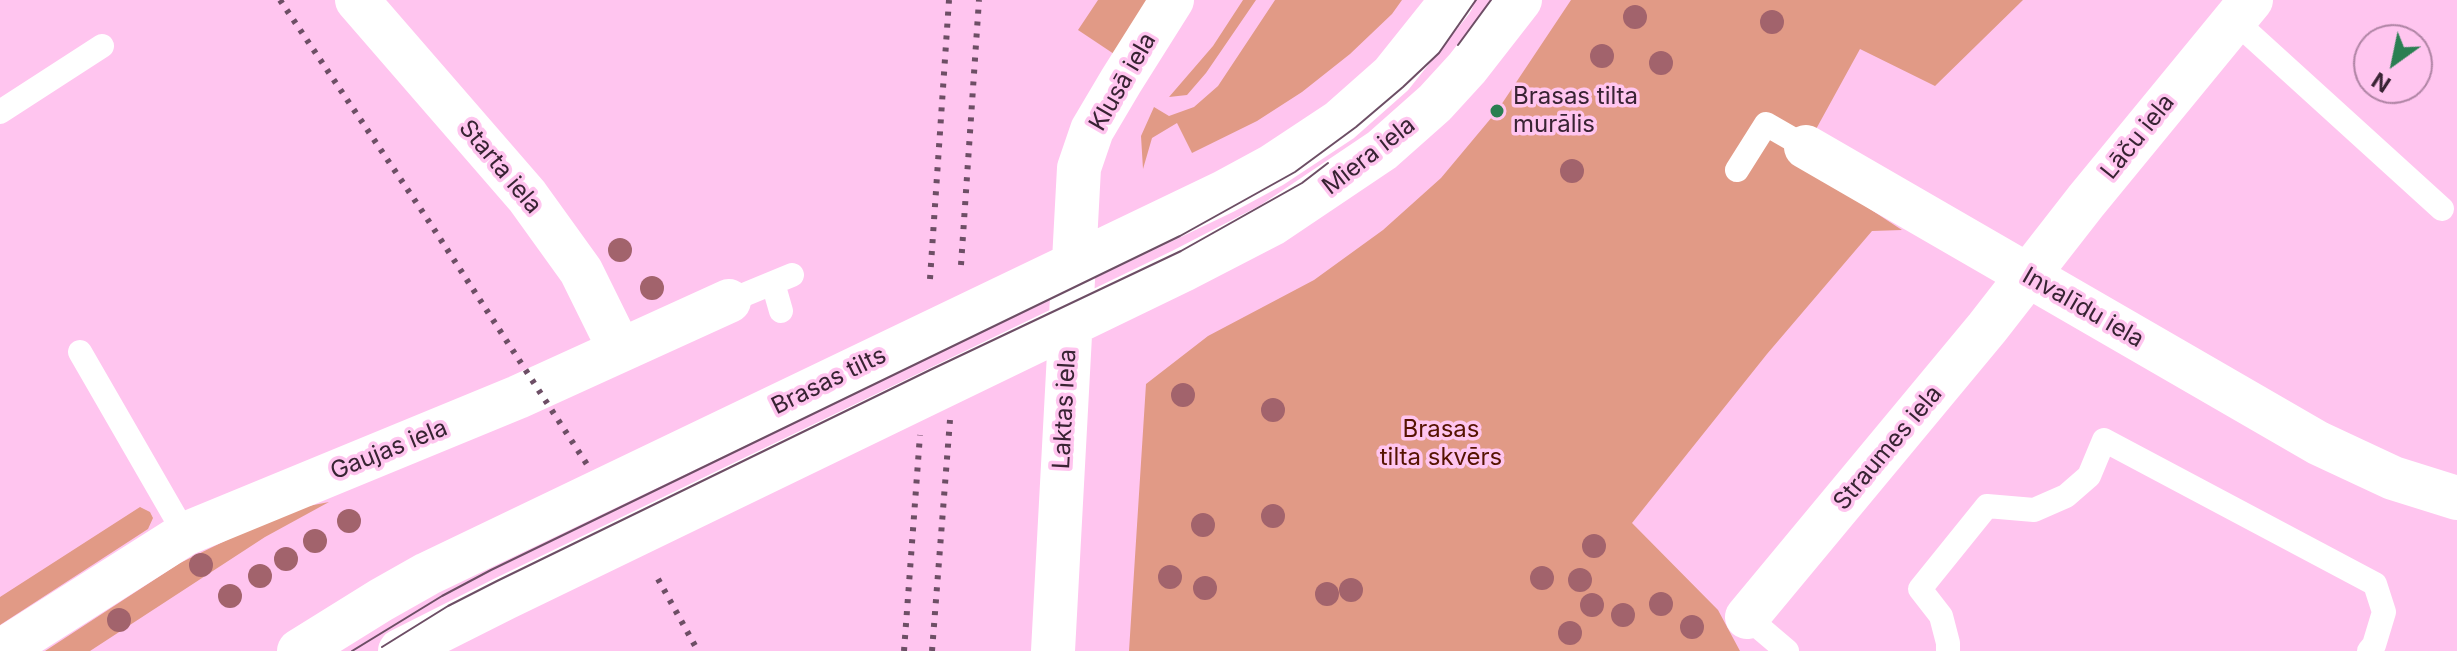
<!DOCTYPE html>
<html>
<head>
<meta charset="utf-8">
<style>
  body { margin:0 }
  #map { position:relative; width:2457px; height:651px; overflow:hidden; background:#ffc5ef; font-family:Inter,sans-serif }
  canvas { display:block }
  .north { position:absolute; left:2353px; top:24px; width:80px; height:80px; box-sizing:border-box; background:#ffc5ef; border:2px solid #af84a4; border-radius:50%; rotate:213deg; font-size:22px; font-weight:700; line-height:32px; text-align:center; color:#382333 }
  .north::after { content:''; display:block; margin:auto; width:28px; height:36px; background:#2a7f52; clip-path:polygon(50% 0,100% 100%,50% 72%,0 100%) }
</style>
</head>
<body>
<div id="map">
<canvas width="2457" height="651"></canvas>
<div class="north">N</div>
</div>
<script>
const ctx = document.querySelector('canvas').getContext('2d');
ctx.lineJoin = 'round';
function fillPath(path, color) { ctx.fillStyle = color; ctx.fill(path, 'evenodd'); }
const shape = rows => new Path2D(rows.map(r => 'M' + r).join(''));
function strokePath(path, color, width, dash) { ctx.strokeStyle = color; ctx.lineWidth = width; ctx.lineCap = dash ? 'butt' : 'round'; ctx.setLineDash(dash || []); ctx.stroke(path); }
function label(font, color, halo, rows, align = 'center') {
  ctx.font = font + ' Inter,sans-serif'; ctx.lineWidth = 7; ctx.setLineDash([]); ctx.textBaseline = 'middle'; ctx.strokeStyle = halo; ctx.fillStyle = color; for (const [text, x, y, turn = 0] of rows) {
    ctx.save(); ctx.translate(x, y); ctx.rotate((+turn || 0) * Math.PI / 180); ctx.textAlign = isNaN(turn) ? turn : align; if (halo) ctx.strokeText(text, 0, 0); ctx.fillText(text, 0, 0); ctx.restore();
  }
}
const green = shape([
  [1098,0,1149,0,1114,54,1078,30],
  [1243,0,1256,0,1206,73,1187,95,1169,97,1213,46],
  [1275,0,1402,0,1392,14,1350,54,1302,92,1257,121,1192,153,1177,123,1152,138,1143,169,1141,136,1154,107,1169,116,1194,107,1218,86],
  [1571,0,2023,0,1935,86,1860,49,1798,162,1902,230,1872,231,1767,354,1632,523,1718,610,1740,651,1129,651,1146,384,1208,336,1314,280,1383,230,1441,178,1497,111],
  [329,502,265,537,90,651,45,651,180,563,288,510],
  [140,507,150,512,153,518,148,529,0,625,0,597]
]);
const service = shape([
  [2234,20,2442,209],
  [0,112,102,46],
  [1737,170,1766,124,1806,147],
  [773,283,781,311],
  [729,301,792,275],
  [80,352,185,534],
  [1747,617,1787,651],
  [1948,651,1948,643,1941,616,1920,589,1987,506,2034,510,2066,496,2089,476,2104,440,2375,584,2384,612,2374,645,2369,651]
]);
const minor = shape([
  [357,0,527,196,581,271,620,350],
  [1806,147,2318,443,2393,478,2457,498],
  [1747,617,1987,328,2086,201,2251,0],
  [1,651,185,534,518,397,729,301]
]);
const tertiary = shape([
  [299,651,381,600,427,574,1224,192,1272,166,1340,121,1392,75,1452,0],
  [400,651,505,598,1183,270,1272,224,1382,150,1435,103,1467,68,1520,0],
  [1053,651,1079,168,1092,130,1121,81,1172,0]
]);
const tram = shape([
  [1458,45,1491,0],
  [382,647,448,606,497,581,930,370,1181,251,1302,183,1328,163],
  [352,651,442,596,491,570,1180,236,1295,172,1356,127,1403,87,1439,53,1476,0]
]);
const rail = shape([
  [280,0,426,217,588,466],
  [961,265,979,0],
  [930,279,949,0],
  [658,579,698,651],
  [904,651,920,435],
  [932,651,950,420]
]);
const trees = [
  [1635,17],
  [1772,22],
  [1602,56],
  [1661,63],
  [1572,171],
  [620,250],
  [652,288],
  [1183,395],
  [1273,410],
  [1273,516],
  [349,521],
  [1203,525],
  [315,541],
  [1594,546],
  [286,559],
  [201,565],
  [260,576],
  [1170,577],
  [1542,578],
  [1580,580],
  [1205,588],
  [1351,590],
  [1327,594],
  [230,596],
  [1661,604],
  [1592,605],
  [1623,615],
  [119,620],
  [1692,627],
  [1570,633]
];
const markers = [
  [1497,111,8,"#2a7f52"]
];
const streetNames = [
  ["Klusā iela",1123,82,-60],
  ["Lāču iela",2138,137,-51],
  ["Miera iela",1369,156,-38],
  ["Starta iela",500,167,50],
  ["Invalīdu iela",2083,308,30],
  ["Brasas tilts",829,381,-26],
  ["Laktas iela",1065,409,-87],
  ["Straumes iela",1888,448,-50],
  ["Gaujas iela",389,450,-22]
];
const poiNames = [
  ["Brasas tilta",1513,97],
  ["murālis",1513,125]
];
const parkNames = [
  ["Brasas",1441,430],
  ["tilta skvērs",1441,458]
];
fillPath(green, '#e19a86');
strokePath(service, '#fff', 24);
strokePath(minor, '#fff', 44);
strokePath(tertiary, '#fff', 44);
strokePath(tram, '#6d4e65', 2);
strokePath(rail, '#6d4e65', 6, [4, 8]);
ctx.fillStyle = '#a2636c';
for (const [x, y] of trees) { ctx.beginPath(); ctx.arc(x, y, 12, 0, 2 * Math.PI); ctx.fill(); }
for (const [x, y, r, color] of markers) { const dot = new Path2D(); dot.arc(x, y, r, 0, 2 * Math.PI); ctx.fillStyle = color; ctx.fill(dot); strokePath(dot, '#ffc5ef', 3); }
label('24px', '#382333', '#ffc5ef', streetNames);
label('24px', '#382333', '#ffc5ef', poiNames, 'left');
label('24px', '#551301', '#ffc5ef', parkNames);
</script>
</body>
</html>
